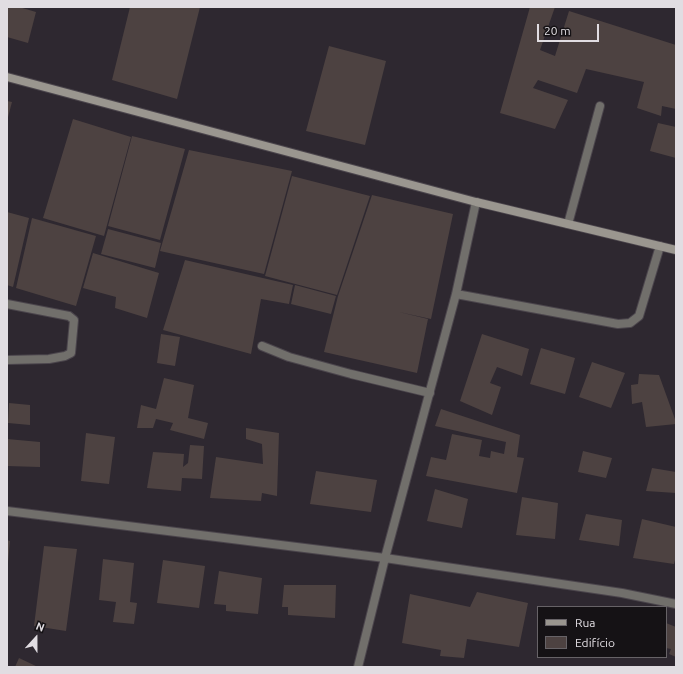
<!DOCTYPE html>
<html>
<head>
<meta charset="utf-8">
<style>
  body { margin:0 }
  #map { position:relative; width:683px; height:674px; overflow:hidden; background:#2e2830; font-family:Ubuntu,sans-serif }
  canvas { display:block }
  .frame { position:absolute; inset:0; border:8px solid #e1dde2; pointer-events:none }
  .legend { position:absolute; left:537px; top:606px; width:130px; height:52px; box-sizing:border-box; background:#151215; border:1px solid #676367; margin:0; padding:5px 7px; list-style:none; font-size:12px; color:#e1dde2 }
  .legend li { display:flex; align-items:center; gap:8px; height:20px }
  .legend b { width:20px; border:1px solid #676367 }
  .north { position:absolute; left:16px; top:618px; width:40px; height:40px; -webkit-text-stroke:3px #151215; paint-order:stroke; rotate:21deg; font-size:11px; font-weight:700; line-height:16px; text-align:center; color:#e1dde2 }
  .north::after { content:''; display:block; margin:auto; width:14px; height:18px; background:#e1dde2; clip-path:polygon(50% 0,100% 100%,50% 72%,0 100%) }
  .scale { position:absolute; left:537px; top:24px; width:62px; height:18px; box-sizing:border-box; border:2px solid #e1dde2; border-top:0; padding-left:5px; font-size:12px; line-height:14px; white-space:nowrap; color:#e1dde2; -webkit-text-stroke:3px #151215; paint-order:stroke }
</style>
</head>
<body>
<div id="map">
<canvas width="683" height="674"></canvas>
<div class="frame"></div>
<ul class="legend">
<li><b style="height:5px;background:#9a968f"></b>Rua</li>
<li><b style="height:11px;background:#4d4241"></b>Edifício</li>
</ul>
<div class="north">N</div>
<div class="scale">20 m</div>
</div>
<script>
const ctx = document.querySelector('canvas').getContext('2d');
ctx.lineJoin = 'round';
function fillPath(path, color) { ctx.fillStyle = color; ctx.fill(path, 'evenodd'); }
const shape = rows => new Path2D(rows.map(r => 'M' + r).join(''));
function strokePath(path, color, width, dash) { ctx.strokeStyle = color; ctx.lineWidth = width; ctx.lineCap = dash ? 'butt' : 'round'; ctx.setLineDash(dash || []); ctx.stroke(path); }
const building = shape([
  [7,7,19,7,36,12,28,43,7,37],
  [130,7,200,7,177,99,112,80],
  [530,7,555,7,540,50,555,56,569,11,676,45,676,109,662,106,661,116,637,108,644,82,586,69,577,93,538,80,533,88,568,100,555,129,500,113],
  [329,46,386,61,365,145,306,131],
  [7,101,12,102,7,121],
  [73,119,131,137,104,236,43,218],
  [658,123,676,127,676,158,650,151],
  [132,136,185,149,160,240,108,226],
  [189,150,292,171,264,274,160,251],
  [292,176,370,196,337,295,265,276],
  [372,195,453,214,431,319,399,312,428,319,417,373,324,352,338,296],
  [7,212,29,218,13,287,7,285],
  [32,218,96,236,76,306,16,288],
  [108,229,161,243,155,268,101,254],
  [93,253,159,273,147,318,115,308,116,297,83,288],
  [185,260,293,285,289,304,261,299,251,354,163,330],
  [295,285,336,296,331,314,291,304],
  [161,334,180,337,175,366,157,363],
  [482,334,529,349,522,376,497,367,490,383,501,387,492,415,460,401],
  [541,348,575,358,565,394,530,384],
  [592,362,625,373,611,408,579,397],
  [639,374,659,375,676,422,676,424,646,427,642,402,632,404,631,385,638,384],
  [164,378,194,385,188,418,208,423,204,439,170,430,173,423,156,419,153,428,137,428,141,405,156,409],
  [9,403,30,405,30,425,8,423],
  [441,409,520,435,517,457,524,458,517,493,426,476,431,457,446,460,452,434,482,440,479,456,490,458,491,451,504,454,506,442,435,426],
  [246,428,279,433,277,496,262,493,261,501,210,498,216,457,263,464,262,444,246,439],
  [86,433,115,437,109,484,81,481],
  [7,439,40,442,40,467,7,466],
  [190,445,204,446,202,479,182,478,181,491,147,488,153,452,184,454,183,467,188,463],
  [583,451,612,458,606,478,578,472],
  [652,468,676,472,676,493,646,491],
  [316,471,377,480,371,512,310,504],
  [435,489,468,499,462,528,427,521],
  [522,497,558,503,555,539,516,535],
  [586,514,622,520,619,546,579,540],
  [642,519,676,527,676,556,674,564,633,558],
  [7,540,10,541,8,563,7,563],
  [44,546,77,549,66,631,34,626],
  [103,559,134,563,130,602,137,603,134,624,113,622,116,602,99,600],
  [163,560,205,566,199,608,157,603],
  [219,571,262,578,258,614,226,611,226,605,214,604],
  [284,585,336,585,335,618,288,615,288,607,282,607],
  [477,592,528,603,519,647,467,639,464,658,440,656,441,650,402,643,410,594,470,607],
  [666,623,676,627,676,657,669,654,671,649,666,648],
  [19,658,38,667,15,667]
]);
const lane = shape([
  [568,224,600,106],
  [262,346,289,357,351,374,430,393]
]);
const street = shape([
  [456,294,618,324,630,323,639,316,660,246],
  [7,304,69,316,74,320,71,353,65,356,49,359,7,360],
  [7,511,385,558,622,593,676,604],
  [358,667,385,558,456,294,476,202]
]);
const secondary = shape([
  [7,77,476,202,676,250]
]);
fillPath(building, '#4d4241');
strokePath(lane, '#4b454c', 10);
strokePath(street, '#4b454c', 10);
strokePath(secondary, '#4b454c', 10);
strokePath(lane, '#716f6b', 8);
strokePath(street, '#716f6b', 8);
strokePath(secondary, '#9a968f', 8);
</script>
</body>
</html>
